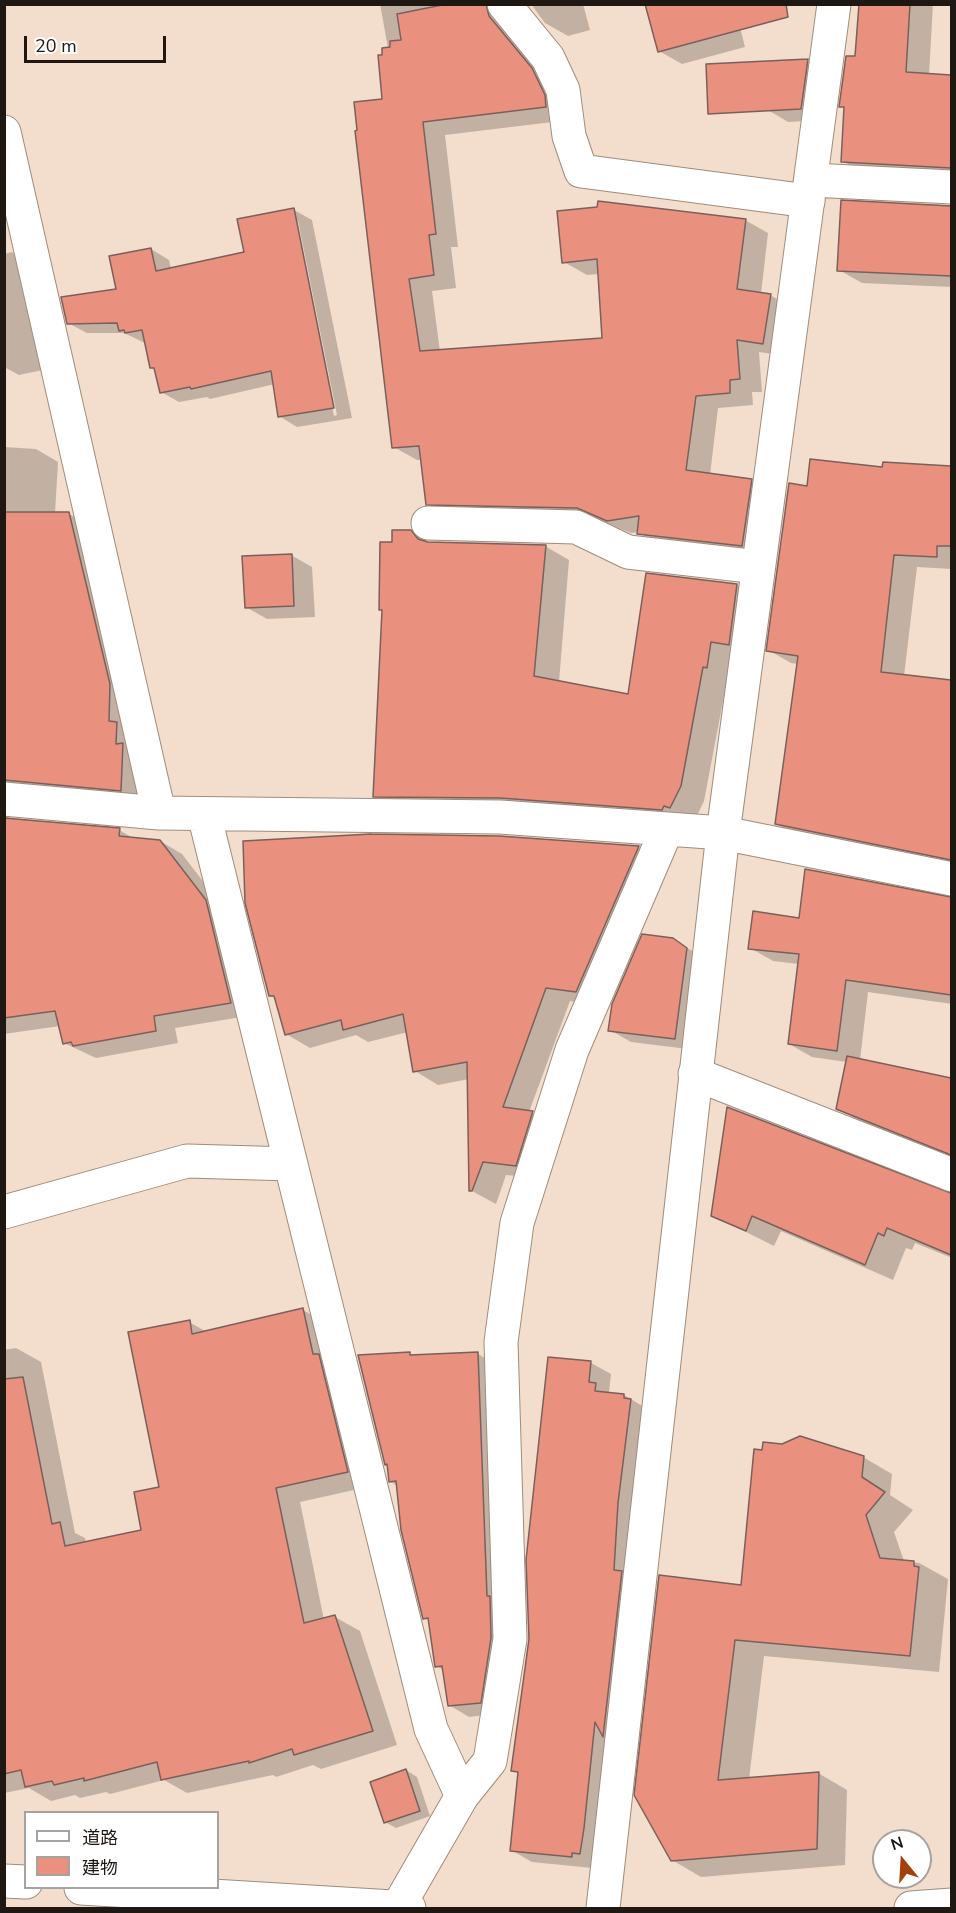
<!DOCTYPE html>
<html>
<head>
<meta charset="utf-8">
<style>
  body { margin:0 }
  #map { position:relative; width:956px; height:1913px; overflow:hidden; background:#f3ddcc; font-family:"Nunito Sans","Noto Sans JP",sans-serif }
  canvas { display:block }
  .frame { position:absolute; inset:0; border:6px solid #1f1711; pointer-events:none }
  .legend { position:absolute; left:24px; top:1811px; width:195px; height:78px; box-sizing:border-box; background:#fff; border:2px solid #a5a2a0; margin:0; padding:8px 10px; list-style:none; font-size:18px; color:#1f1711 }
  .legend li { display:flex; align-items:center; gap:12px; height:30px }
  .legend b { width:30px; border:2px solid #a5a2a0 }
  .north { position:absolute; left:872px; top:1829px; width:60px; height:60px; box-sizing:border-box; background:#fff; border:2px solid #a5a2a0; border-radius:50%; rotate:342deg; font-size:16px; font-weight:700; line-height:24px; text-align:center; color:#1f1711 }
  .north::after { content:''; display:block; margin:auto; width:21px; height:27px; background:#a4400b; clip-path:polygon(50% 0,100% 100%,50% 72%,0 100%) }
  .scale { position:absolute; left:24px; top:36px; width:142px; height:27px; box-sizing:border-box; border:3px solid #1f1711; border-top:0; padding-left:8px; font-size:18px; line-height:21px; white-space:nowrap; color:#1f1711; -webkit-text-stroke:4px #fff; paint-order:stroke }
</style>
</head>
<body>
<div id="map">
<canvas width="956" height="1913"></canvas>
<div class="frame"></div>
<ul class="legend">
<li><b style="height:8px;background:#fff"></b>道路</li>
<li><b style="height:16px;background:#ea907f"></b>建物</li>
</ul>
<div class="north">N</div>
<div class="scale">20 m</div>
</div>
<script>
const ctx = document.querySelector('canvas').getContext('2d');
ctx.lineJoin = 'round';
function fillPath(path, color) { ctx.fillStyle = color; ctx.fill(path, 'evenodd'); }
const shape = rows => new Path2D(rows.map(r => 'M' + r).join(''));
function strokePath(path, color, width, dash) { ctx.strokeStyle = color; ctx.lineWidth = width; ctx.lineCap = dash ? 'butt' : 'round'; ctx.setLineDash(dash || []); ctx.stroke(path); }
const shadow = shape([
  [380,4,514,4,569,120,445,135,458,247,451,247,456,288,432,291,440,352,604,340,599,274,587,275,564,262,745,220,768,233,761,294,770,295,793,308,786,356,759,352,762,392,752,392,753,405,718,408,710,475,751,480,774,493,765,559,661,547,639,532,631,533,601,521,450,517,427,504,422,460,417,460,394,447,384,100,384,56,388,48],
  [531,4,583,4,590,30,568,36,545,23],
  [734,4,745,47,682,64,659,51],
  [860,4,933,4,929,75,952,76,952,179,865,175,843,161,846,109,841,106,857,57],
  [807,60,828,72,822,120,788,122,768,110],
  [842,202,952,207,952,287,862,283,839,270],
  [294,210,312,220,352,418,297,427,279,416,275,384,210,399,207,397,179,402,161,392,156,370,152,367,145,343,124,333,87,333,68,323,117,290,151,249,169,260,171,269,246,254],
  [295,221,298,221,337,415,334,416],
  [12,252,32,264,52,368,19,375,4,367,4,254],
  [4,447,36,449,58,462,55,513,69,514,91,526,143,803,7,810,9,820,119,830,135,839,160,841,182,854,228,914,253,1015,175,1028,178,1043,96,1058,64,1043,60,1026,4,1034],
  [884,464,952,467,952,569,917,567,904,676,952,681,952,867,800,837,777,824,798,664,791,663,768,650,808,487,884,468],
  [411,532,430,543,545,546,569,560,559,682,629,696,647,575,737,585,761,599,727,680,704,801,695,820,399,810,375,796,384,611,380,609,393,543],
  [291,555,312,567,315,617,267,619,246,607],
  [499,837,639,847,662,861,600,1005,570,1001,529,1112,556,1126,539,1178,506,1175,496,1204,470,1190,469,1079,438,1085,415,1071,408,1032,368,1042,356,1035,310,1048,286,1034,276,999,270,995],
  [948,899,952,899,952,1004,868,992,860,1060,952,1079,952,1158,866,1125,838,1108,847,1062,812,1057,789,1044,799,964,773,961,750,948,800,919],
  [672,939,694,952,696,1050,631,1042,610,1030],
  [945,1194,952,1195,952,1258,915,1243,912,1250,906,1248,893,1280,781,1231,774,1246,712,1215],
  [303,1310,327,1324,372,1486,300,1502,324,1620,335,1617,360,1631,397,1745,321,1769,313,1765,276,1777,273,1775,187,1793,164,1780,110,1794,106,1792,80,1798,75,1795,51,1801,29,1788,4,1793,4,1350,16,1348,41,1362,75,1533,85,1538,86,1543,143,1531,161,1488,189,1322,207,1332],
  [478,1354,497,1365,500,1713,469,1717,449,1705,444,1670,436,1666,430,1621,424,1618,398,1486,391,1482,389,1465,386,1464],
  [550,1359,591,1363,611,1374,609,1392,624,1395,644,1407,592,1868,532,1862,511,1850,520,1774,513,1770,530,1639],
  [863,1457,892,1474,890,1495,913,1510,894,1532,904,1561,919,1563,948,1579,939,1672,764,1656,749,1779,818,1773,847,1790,845,1865,701,1877,672,1860,743,1586],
  [406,1770,417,1777,430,1816,396,1828,385,1822]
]);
const building = shape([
  [447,4,486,4,489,16,532,68,545,95,546,107,423,122,436,234,429,235,434,275,409,279,420,351,602,338,597,259,562,263,557,211,597,207,598,201,746,219,737,289,771,294,763,344,737,340,740,379,730,380,730,393,696,396,686,470,752,479,742,546,637,534,639,516,607,521,577,508,426,505,419,446,392,448,355,131,357,130,354,102,382,99,378,55,382,55,382,48,390,47,390,41,401,40,397,14,447,4],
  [645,4,786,4,788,17,658,52,645,4],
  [859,4,910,4,906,72,951,75,951,168,841,162,844,107,839,107,846,56,855,56,859,4],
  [808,59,801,109,708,114,706,64,808,59],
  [841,200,951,206,951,276,837,271,841,200],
  [294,208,334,408,278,417,271,371,191,389,190,387,160,393,154,368,150,368,142,330,125,333,124,330,119,331,117,323,67,324,61,297,116,289,109,256,151,248,156,271,244,252,237,219,294,208],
  [810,459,882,467,883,462,951,466,951,546,937,546,937,557,894,555,881,672,951,680,951,860,775,824,798,656,766,651,789,483,807,486,810,459],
  [4,512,69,512,110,684,109,721,117,722,116,744,123,743,121,791,4,780,4,512],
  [392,530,411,530,418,539,428,542,546,545,534,676,628,694,646,573,737,584,729,645,711,642,707,668,703,667,681,786,670,808,664,806,662,810,500,798,373,797,382,610,379,610,380,542,392,542,392,530],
  [292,554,294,606,245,608,242,556,292,554],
  [4,818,120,828,119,836,160,840,206,900,231,1003,154,1016,156,1031,73,1046,71,1042,63,1044,55,1011,4,1018,4,818],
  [371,834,499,836,639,846,576,992,546,988,503,1107,533,1111,516,1166,483,1162,472,1191,469,1191,467,1062,413,1072,403,1014,343,1030,341,1020,285,1035,274,996,269,996,245,903,243,841,371,834],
  [805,869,951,897,951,995,846,980,837,1051,788,1044,799,954,748,949,753,911,799,918,805,869],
  [642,934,673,938,687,948,675,1039,608,1031,612,1004,642,934],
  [847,1056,951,1078,951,1155,836,1109,847,1056],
  [727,1107,951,1193,951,1255,887,1228,884,1236,878,1233,865,1265,752,1216,746,1231,711,1216,727,1107],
  [303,1308,313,1354,319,1354,348,1472,276,1488,304,1623,335,1615,373,1731,294,1755,292,1749,249,1763,249,1761,161,1780,157,1762,84,1781,84,1778,54,1785,52,1781,25,1787,21,1770,4,1774,4,1379,23,1377,52,1524,60,1522,65,1546,141,1530,134,1492,159,1487,128,1332,190,1320,192,1334,303,1308],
  [410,1352,410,1355,478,1352,487,1596,490,1596,491,1638,481,1703,448,1706,442,1666,435,1667,428,1618,423,1619,401,1530,396,1481,389,1482,387,1464,385,1465,358,1355,410,1352],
  [548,1357,591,1361,589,1382,596,1383,595,1391,624,1394,624,1398,631,1399,618,1503,614,1570,622,1571,603,1737,595,1722,584,1828,580,1854,572,1853,572,1857,510,1851,518,1772,511,1771,529,1639,526,1560,548,1357],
  [800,1436,864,1456,862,1477,885,1492,866,1515,880,1558,914,1561,914,1566,919,1567,910,1656,735,1640,718,1780,819,1772,817,1849,671,1861,634,1795,659,1575,741,1585,754,1449,762,1450,763,1442,782,1444,800,1436],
  [406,1769,420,1811,384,1823,370,1782,406,1769]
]);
const street = shape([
  [504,4,548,58,563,90,569,136,581,171,808,201],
  [4,132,159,813],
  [811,180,952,187],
  [428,523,576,527,628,552,758,567],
  [4,799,159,813,500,817,723,833,952,879],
  [204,814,431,1729,462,1796,398,1907],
  [695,1074,952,1175],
  [4,1212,187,1161,291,1164],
  [462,1796,490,1761,510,1639,501,1342,517,1223,572,1050,666,831]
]);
const secondary = shape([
  [603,1908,723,833,834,4]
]);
const primary = shape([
  [4,1881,26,1882],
  [81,1888,409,1908],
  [911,1908,952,1905]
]);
fillPath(shadow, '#0003');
fillPath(building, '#ea907f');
strokePath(building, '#79605c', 1.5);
strokePath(street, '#a08c7c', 35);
strokePath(secondary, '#a08c7c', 35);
strokePath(primary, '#a08c7c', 35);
strokePath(street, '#fff', 33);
strokePath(secondary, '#fff', 33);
strokePath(primary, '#fff', 33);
</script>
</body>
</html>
